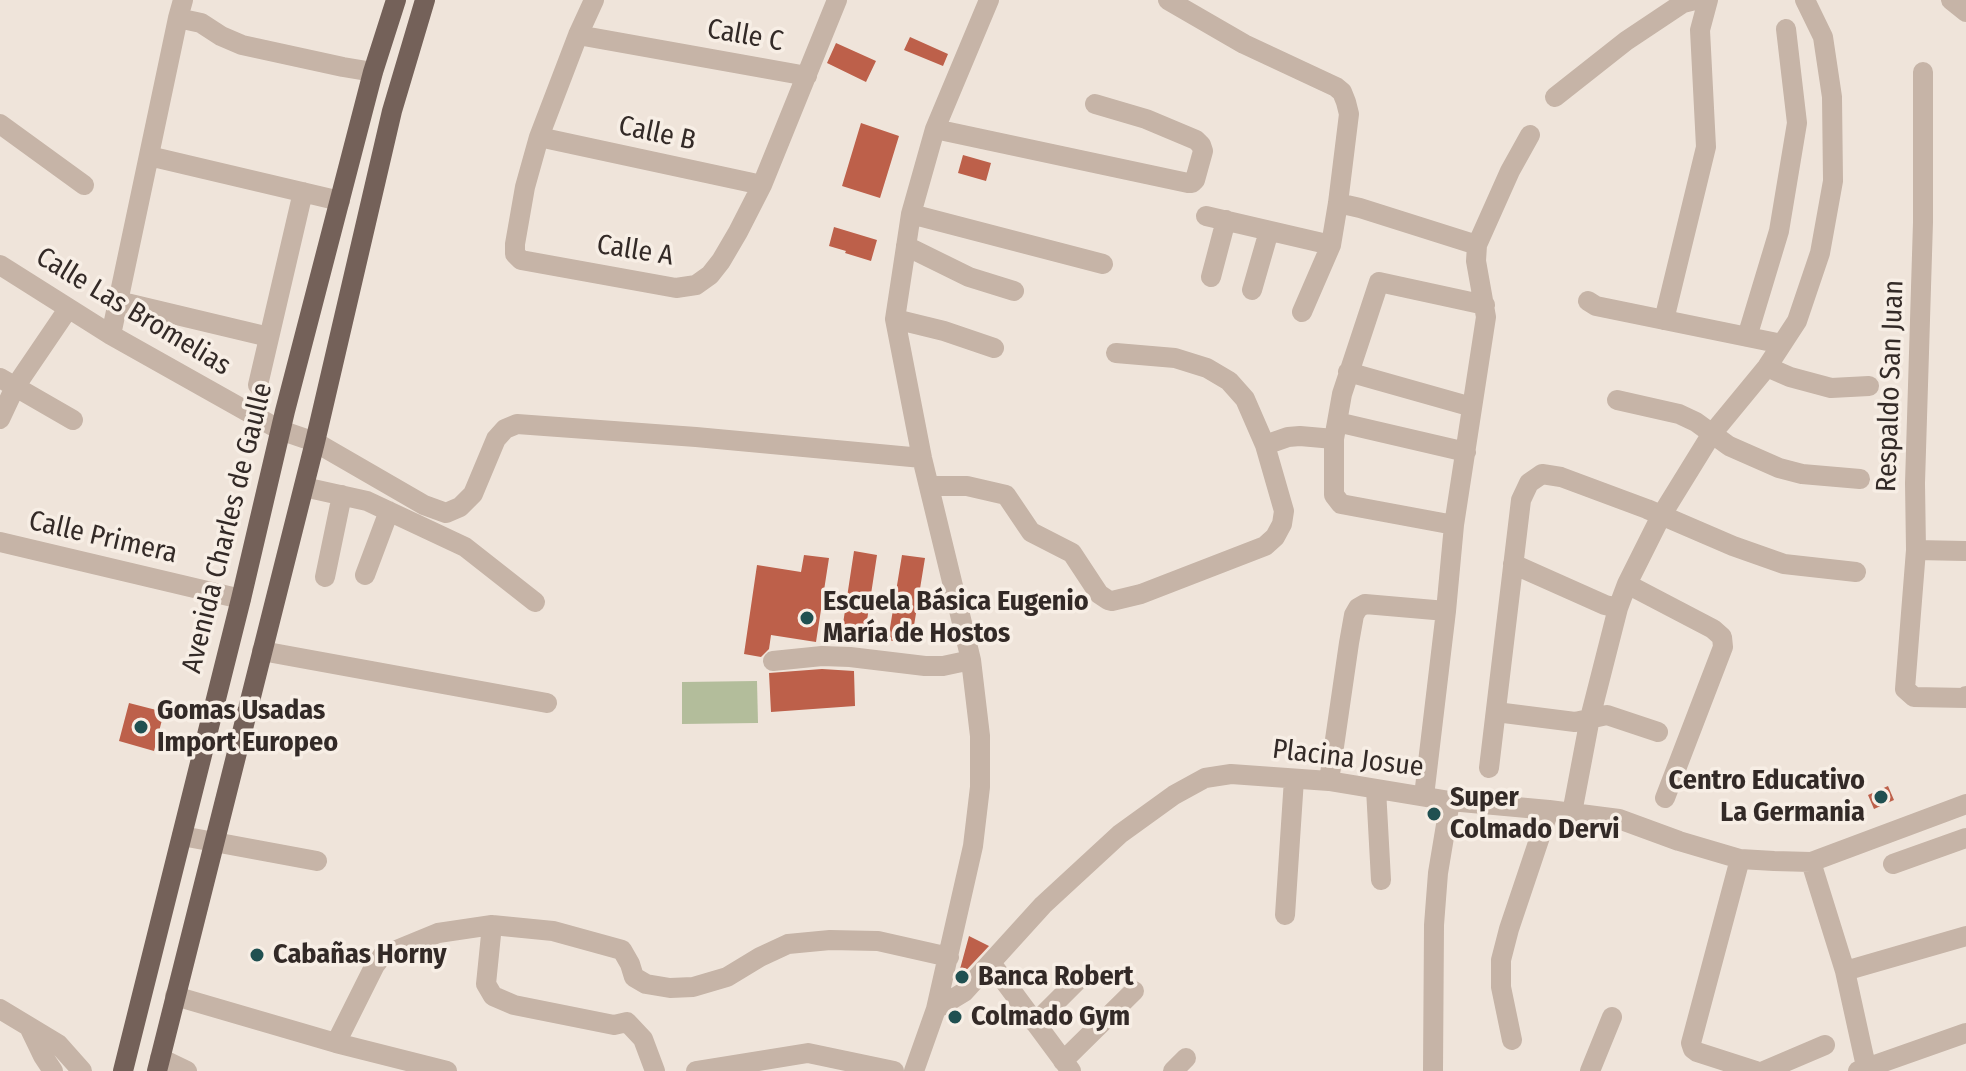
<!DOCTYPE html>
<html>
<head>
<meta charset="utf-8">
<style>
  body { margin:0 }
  canvas { display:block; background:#efe4da }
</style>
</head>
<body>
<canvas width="1966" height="1071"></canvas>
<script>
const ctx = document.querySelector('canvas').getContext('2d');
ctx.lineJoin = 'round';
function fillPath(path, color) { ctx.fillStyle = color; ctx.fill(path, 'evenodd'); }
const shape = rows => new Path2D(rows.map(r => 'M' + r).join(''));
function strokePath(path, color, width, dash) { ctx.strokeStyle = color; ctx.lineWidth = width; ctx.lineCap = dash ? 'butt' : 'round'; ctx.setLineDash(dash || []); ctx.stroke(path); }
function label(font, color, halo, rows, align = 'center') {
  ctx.font = font + ' "Fira Sans Condensed",sans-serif'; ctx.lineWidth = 7; ctx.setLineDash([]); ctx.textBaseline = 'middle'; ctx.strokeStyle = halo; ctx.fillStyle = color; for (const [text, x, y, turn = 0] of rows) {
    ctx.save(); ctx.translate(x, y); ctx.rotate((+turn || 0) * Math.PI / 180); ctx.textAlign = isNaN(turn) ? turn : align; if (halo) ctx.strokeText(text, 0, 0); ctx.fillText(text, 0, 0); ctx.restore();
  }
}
const green = shape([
  [757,681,758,723,682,724,682,682]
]);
const building = shape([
  [910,37,948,54,943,66,904,50],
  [836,43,876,61,866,82,827,63],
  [861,123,899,136,880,198,842,186],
  [963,155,991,163,986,181,958,173],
  [834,227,877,240,871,261,845,253,846,251,829,246],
  [854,551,877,555,864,640,841,637],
  [804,555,829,558,816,642,771,635,769,649,761,657,744,654,757,565,801,572],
  [902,555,925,558,911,644,888,640],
  [822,669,854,671,855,706,771,712,769,673],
  [129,703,164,712,154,751,119,741],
  [1888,786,1894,800,1874,809,1868,795],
  [969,936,989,946,957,980]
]);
const minor = shape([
  [594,0,578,35,539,137,525,187,515,244,515,254,521,260,676,288,696,285,710,275,721,261,738,232,762,185,837,0],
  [1168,0,1244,44,1336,87,1342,92,1346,102,1349,114,1338,203,1331,245,1302,312],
  [1951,0,1966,12],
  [178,18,201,23,221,36,242,45,343,67,373,72],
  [578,35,807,76],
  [1923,72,1923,222,1915,483,1916,550,1905,689,1914,697,1966,698,1966,696],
  [1555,97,1626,41,1683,3,1695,0],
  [0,124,84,185],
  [935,129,1188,183,1192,183,1195,180,1203,151,1201,145,1196,140,1146,119,1095,104],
  [539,137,762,185],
  [149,156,340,201],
  [1338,203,1360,208,1477,245],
  [911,214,1103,264],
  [1206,216,1331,245],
  [906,246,969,277,1014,291],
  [0,265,111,335,280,430,315,442,424,505,446,513,460,507,473,494,496,439,505,429,517,424,696,437,922,458],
  [1211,277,1226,220],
  [1252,290,1269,231],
  [118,301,269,337],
  [1588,301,1596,306,1782,344],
  [895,319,944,331,994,348],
  [1664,320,1706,147,1700,30,1708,0],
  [111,335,178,18,183,0],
  [1747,337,1779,231,1797,123,1786,29],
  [1767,367,1790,377,1831,388,1869,386],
  [1348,372,1472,407],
  [0,378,73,420],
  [258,385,303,192],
  [1617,400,1679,414,1696,422,1729,446,1779,468,1802,474,1860,479],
  [0,419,15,387,68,309],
  [1337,422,1466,452],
  [1265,445,1288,437,1300,436,1334,439],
  [930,486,967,486,1006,495,1031,532,1072,553,1099,594,1108,600,1112,601,1141,594,1265,546,1275,537,1282,524,1284,511,1265,445,1245,399,1229,381,1207,368,1175,358,1116,353],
  [304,487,367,501,465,547,535,602],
  [1454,525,1341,504,1334,495,1334,439,1342,394,1379,282,1485,305],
  [0,542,241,599],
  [1916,550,1966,551],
  [1513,564,1605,605,1618,608],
  [365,575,389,511],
  [325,577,342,495],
  [1627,584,1713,629,1722,637,1723,647,1665,798],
  [262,651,547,703],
  [773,661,822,656,850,657,925,666,943,666,971,660],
  [1496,712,1575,722,1607,715,1658,732],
  [1489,768,1521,500,1529,483,1542,474,1561,477,1647,509,1733,546,1784,564,1856,572],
  [1329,781,1349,643,1354,615,1358,608,1365,604,1446,611],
  [1376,789,1381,880],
  [1424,796,1446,611,1454,525,1486,317,1476,261,1477,245,1510,171,1530,135],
  [1572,813,1590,718,1618,608,1627,584,1661,516,1711,435,1767,367,1797,321,1820,253,1833,181,1832,97,1823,37,1805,0],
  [182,836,317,861],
  [1740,859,1691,1043,1693,1049,1697,1052,1756,1071],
  [1811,862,1845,971,1867,1071],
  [1893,864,1966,838],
  [1285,915,1294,779],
  [492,925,486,984,493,996,514,1005,614,1025,627,1022,643,1039,655,1071],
  [991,963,1071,1071],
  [1845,971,1966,936],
  [175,996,336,1043,447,1071],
  [0,1009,58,1044,82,1071],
  [936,1009,964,992,1043,905,1120,834,1174,795,1205,778,1231,774,1329,781,1450,801,1549,810,1619,819,1679,841,1740,859,1774,861,1811,862,1966,804],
  [1035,1023,1076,982],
  [30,1029,43,1056,53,1071],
  [1512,1040,1501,987,1501,960,1509,929,1549,810],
  [336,1043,375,965,382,956,438,933,492,925,553,931,622,950,630,964,634,977,646,984,670,988,693,987,727,977,760,957,788,944,830,940,878,941,949,957],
  [160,1058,187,1071],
  [1063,1061,1134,991],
  [696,1071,808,1053,894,1071],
  [914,1071,936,1009,973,846,980,787,980,736,971,660,922,458,895,319,911,214,935,129,989,0],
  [1173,1071,1186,1058],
  [1433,1071,1434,925,1438,873,1450,801],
  [1590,1071,1612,1017],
  [1764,1071,1825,1045],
  [1858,1071,1966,1033]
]);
const major = shape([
  [123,1071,241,599,285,411,373,72,396,0],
  [157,1071,315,442,392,111,425,0]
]);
const markers = [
  [807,618,8,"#205051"],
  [141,727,8,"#205051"],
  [1881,797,8,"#205051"],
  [1434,814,8,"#205051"],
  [257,955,8,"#205051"],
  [962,977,8,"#205051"],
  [955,1017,8,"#205051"]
];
const streetNames = [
  ["Calle C",745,36,10],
  ["Calle B",657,134,12],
  ["Calle A",635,251,9],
  ["Calle Las Bromelias",133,312,31],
  ["Respaldo San Juan",1891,386,-88],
  ["Avenida Charles de Gaulle",228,528,-76],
  ["Calle Primera",103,538,13],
  ["Placina Josue",1348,759,7]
];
const poiNames = [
  ["Escuela Básica Eugenio",823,602],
  ["María de Hostos",823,634],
  ["Gomas Usadas",157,711],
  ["Import Europeo",157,743],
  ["Centro Educativo",1865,781,"right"],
  ["La Germania",1865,813,"right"],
  ["Super",1450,798],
  ["Colmado Dervi",1450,830],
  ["Cabañas Horny",273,955],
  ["Banca Robert",978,977],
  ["Colmado Gym",971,1017]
];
fillPath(green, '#b3bd9b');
fillPath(building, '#bd604a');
strokePath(minor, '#c6b4a7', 20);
strokePath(major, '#746159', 20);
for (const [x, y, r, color] of markers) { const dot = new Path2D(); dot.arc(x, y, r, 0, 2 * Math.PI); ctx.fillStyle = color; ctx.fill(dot); strokePath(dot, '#f7eee5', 3); }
label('28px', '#332a27', '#f7eee5', streetNames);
label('bold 28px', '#332a27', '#f7eee5', poiNames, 'left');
</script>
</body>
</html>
